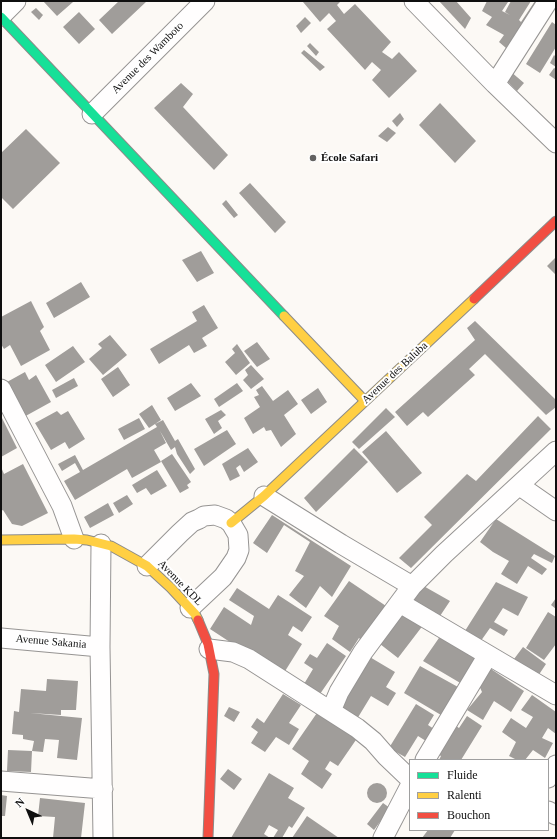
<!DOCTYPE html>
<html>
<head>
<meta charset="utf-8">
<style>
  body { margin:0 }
  #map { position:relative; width:557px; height:839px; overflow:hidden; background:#fcf9f5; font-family:"Times New Roman",serif }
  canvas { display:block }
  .frame { position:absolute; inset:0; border:2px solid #0f0f0f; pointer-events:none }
  .legend { position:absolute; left:409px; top:759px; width:140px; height:72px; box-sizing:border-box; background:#fff; border:1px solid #9f9f9f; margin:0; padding:5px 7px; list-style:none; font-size:12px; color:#0f0f0f }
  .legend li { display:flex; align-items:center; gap:8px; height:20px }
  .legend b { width:20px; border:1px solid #9f9f9f }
  .north { position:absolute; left:8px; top:791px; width:40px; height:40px; -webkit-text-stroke:3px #fff; paint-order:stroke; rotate:316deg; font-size:11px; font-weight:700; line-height:16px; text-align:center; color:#0f0f0f }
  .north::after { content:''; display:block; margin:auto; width:14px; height:18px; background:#0f0f0f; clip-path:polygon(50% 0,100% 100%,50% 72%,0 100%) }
</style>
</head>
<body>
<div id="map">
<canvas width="557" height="839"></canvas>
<div class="frame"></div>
<ul class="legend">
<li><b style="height:5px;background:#16e098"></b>Fluide</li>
<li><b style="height:5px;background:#ffcf43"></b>Ralenti</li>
<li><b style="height:5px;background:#f24e42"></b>Bouchon</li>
</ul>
<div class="north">N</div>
</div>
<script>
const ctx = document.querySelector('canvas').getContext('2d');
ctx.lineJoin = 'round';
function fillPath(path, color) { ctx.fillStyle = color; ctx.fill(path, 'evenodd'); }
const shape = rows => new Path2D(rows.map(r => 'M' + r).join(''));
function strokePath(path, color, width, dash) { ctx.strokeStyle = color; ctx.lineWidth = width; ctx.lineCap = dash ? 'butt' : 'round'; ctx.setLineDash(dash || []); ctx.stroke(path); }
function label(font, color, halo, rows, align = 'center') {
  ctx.font = font + ' "Times New Roman",serif'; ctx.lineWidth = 4; ctx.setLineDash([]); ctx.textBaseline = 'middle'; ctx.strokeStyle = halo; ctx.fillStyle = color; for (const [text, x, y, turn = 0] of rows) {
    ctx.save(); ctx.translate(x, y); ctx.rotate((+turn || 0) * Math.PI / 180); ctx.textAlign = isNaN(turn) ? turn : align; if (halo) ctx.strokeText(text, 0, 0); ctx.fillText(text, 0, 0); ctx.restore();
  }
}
const building = shape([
  [43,1,72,1,73,2,57,16],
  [119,1,147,1,112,34,99,20],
  [304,1,341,1,337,5,344,14,355,4,391,42,382,52,392,59,399,52,417,71,389,98,372,80,381,70,372,62,365,70,327,29,336,21,329,13,320,22,303,2],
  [439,1,456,1,471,18,465,29],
  [487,1,508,2,502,11,510,15,505,12,511,1,531,1,519,20,521,22,535,1,543,1,522,25,506,48,499,42,504,35,486,25,492,17,482,11],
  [36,8,43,15,39,20,31,12],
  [79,12,95,29,79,44,63,27],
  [305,17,311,23,301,33,296,26],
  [552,22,556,25,556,47,540,73,526,64],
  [310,43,319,52,316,56,307,46],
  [304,50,325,67,320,71,301,53],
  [554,55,556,57,556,67,550,63],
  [554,68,556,69,556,80,549,75],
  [510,71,524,83,517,91,504,78],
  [181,83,193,94,183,107,228,155,214,170,154,108],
  [440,103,476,141,455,163,419,125],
  [400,113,404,119,397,127,392,121],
  [388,127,396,133,387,142,378,136],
  [26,129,60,163,13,209,1,197,1,153],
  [250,183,286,222,275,233,239,193],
  [226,200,238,215,234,218,222,204],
  [201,251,214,273,197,282,182,260],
  [556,257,556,275,547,266],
  [81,282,90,297,54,318,46,303],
  [31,301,44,327,40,331,50,350,21,366,10,345,4,349,1,344,1,317],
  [204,305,218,328,202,338,207,346,194,353,189,345,159,364,150,349,197,321,192,312],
  [475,321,556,400,556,407,546,415,485,354,469,369,475,375,428,417,423,412,407,426,395,412,475,340,467,328],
  [110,335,127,355,103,375,89,359,102,348,98,344],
  [257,342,270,359,257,367,244,351],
  [237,344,250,363,236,375,225,362,235,353,232,349],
  [73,346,85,362,56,382,45,365],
  [251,365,264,379,251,389,243,380,248,375,245,370],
  [118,367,130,385,113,397,101,379],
  [25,372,29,380,36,375,51,402,22,418,7,382],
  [74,378,78,386,56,398,52,390],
  [191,383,201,396,175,411,167,398],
  [237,383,243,391,219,407,214,399],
  [262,386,273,401,288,390,298,404,284,415,296,434,281,447,271,430,266,431,264,427,253,434,244,418,260,407,254,397,259,395,256,390],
  [318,388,327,402,311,414,301,400],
  [152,405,161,420,155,424,163,420,175,441,178,439,195,469,190,474,177,454,175,447,171,450,160,431,166,443,154,450,161,462,132,478,127,469,75,500,64,481,80,472,75,463,62,471,58,464,75,455,83,470,157,427,155,424,149,428,139,414],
  [386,408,395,417,359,449,352,442],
  [221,410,226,415,218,421,222,428,214,434,205,419],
  [57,411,61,415,68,411,85,439,69,449,65,442,51,450,35,423],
  [1,416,17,448,1,457],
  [538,416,551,429,411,568,399,558,432,525,424,517,467,474,476,481],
  [139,418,145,429,124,440,118,429],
  [227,430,236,444,204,466,194,449],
  [386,431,422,473,397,493,362,452],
  [248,448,258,462,244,472,240,465,236,468,240,476,230,481,222,464],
  [354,448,368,462,316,512,304,498],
  [172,454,191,482,187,485,189,488,180,493,161,461],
  [23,464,48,513,22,526,12,524,3,510,1,511,1,467,4,474],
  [157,470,167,486,151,495,146,488,137,493,132,485],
  [127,495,133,504,119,513,113,503],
  [108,503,114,515,90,528,84,517],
  [272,515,351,566,332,597,320,586,306,608,289,595,304,576,295,571,310,542,284,525,267,553,253,543],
  [496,519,555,556,552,563,534,554,531,558,547,569,542,575,528,566,517,584,501,574,509,561,493,552,480,542],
  [349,581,389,608,363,642,359,638,350,652,332,639,339,626,324,616],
  [496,582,528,597,518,616,503,608,494,622,508,630,504,636,490,628,478,645,463,634],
  [420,584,450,601,438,619,407,598],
  [237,588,269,609,278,595,312,617,302,632,293,626,288,635,302,644,282,676,210,629,224,607,251,625,254,616,229,600],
  [556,598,556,609,551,605],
  [405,610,424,624,398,658,380,644],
  [548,612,556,617,556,644,544,660,526,648],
  [441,635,477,658,462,684,423,661],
  [327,643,346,656,320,694,304,684,313,669,304,663,310,654,317,658],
  [523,647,546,664,538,676,514,659],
  [363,653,395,672,386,687,396,693,388,706,371,696,357,719,340,709,349,695,340,690],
  [420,666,458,687,441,715,404,693],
  [488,667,524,691,511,712,494,701,483,720,467,710,482,692,477,681],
  [47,679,78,681,76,710,61,710,61,715,30,713,82,718,77,760,57,758,59,740,45,739,43,752,32,751,34,741,23,739,23,735,12,734,14,711,19,712,21,689,46,691],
  [283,694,301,705,289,723,299,729,289,745,276,737,265,752,251,743,258,732,251,727,257,718,264,723],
  [532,695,556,712,556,734,548,728,542,738,553,743,545,758,533,750,525,760,517,760,509,756,516,742,502,732,511,718,526,728,533,717,521,710],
  [416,704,434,715,428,725,434,729,426,741,418,736,405,757,389,748],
  [229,707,240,712,234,722,224,716],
  [319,710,358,737,338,766,330,761,325,769,332,774,322,789,301,774,309,761,292,749],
  [467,716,482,726,461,760,439,760,441,756,434,752,452,723,459,728],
  [8,750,32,751,31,772,7,771],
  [228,769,242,779,234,790,220,779],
  [269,773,294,788,288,798,305,808,292,828,289,826,282,838,273,838,278,830,269,825,264,834,270,838,231,838],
  '367 793a10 10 0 1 1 20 0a10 10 0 1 1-20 0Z',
  [1,795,7,796,5,816,1,816],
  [40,798,85,803,81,838,53,838,55,817,38,816],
  [383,803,390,808,374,830,367,824],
  [307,816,339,838,292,838],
  [428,830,455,830,450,838,422,838]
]);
const street = shape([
  [414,1,495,84,556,143],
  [1,16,16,1],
  [495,84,548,1],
  [92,114,205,1],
  [1,389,62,506,74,539],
  [520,486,556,511],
  [264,496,341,544,412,586],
  [101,544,100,647,103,838],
  [147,566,180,533,192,522,199,519,204,516,215,515,226,519,231,523,238,535,239,550,236,558,223,577,190,608],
  [400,603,556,695],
  [1,638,100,647],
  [209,649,233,652,249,659,357,728,373,741,387,757,410,779],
  [331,711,339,692,363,652,412,586,444,554,556,451],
  [425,760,488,655],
  [548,778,556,765],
  [1,781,103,789],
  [548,811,556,815],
  [383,838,410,786]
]);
const fast = shape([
  [1,17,284,316]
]);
const slow = shape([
  [284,316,365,401],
  [231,523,264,496,474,299],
  [1,540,74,539,87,540,111,546,147,566,171,588,195,614,198,620]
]);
const jam = shape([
  [474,299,556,221],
  [198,620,208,644,214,674,208,838]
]);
const markers = [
  [313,158,4,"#626160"]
];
const streetNames = [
  ["Avenue des Wamboto",148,58,-45],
  ["Avenue des Baluba",395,373,-43],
  ["Avenue KDL",180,583,46],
  ["Avenue Sakania",51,642,5]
];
const poiNames = [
  ["École Safari",321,158]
];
fillPath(building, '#a09d9a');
strokePath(street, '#969493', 21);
strokePath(fast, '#8c8b89', 11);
strokePath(slow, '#8c8b89', 11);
strokePath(jam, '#8c8b89', 11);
strokePath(street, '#fffefe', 19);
strokePath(fast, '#16e098', 9);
strokePath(slow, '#ffcf43', 9);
strokePath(jam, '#f24e42', 9);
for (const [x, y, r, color] of markers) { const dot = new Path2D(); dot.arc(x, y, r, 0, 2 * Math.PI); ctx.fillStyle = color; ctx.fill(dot); strokePath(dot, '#fff', 1.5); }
label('11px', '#0f0f0f', '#fff', streetNames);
label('bold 11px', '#0f0f0f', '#fff', poiNames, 'left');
</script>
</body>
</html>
